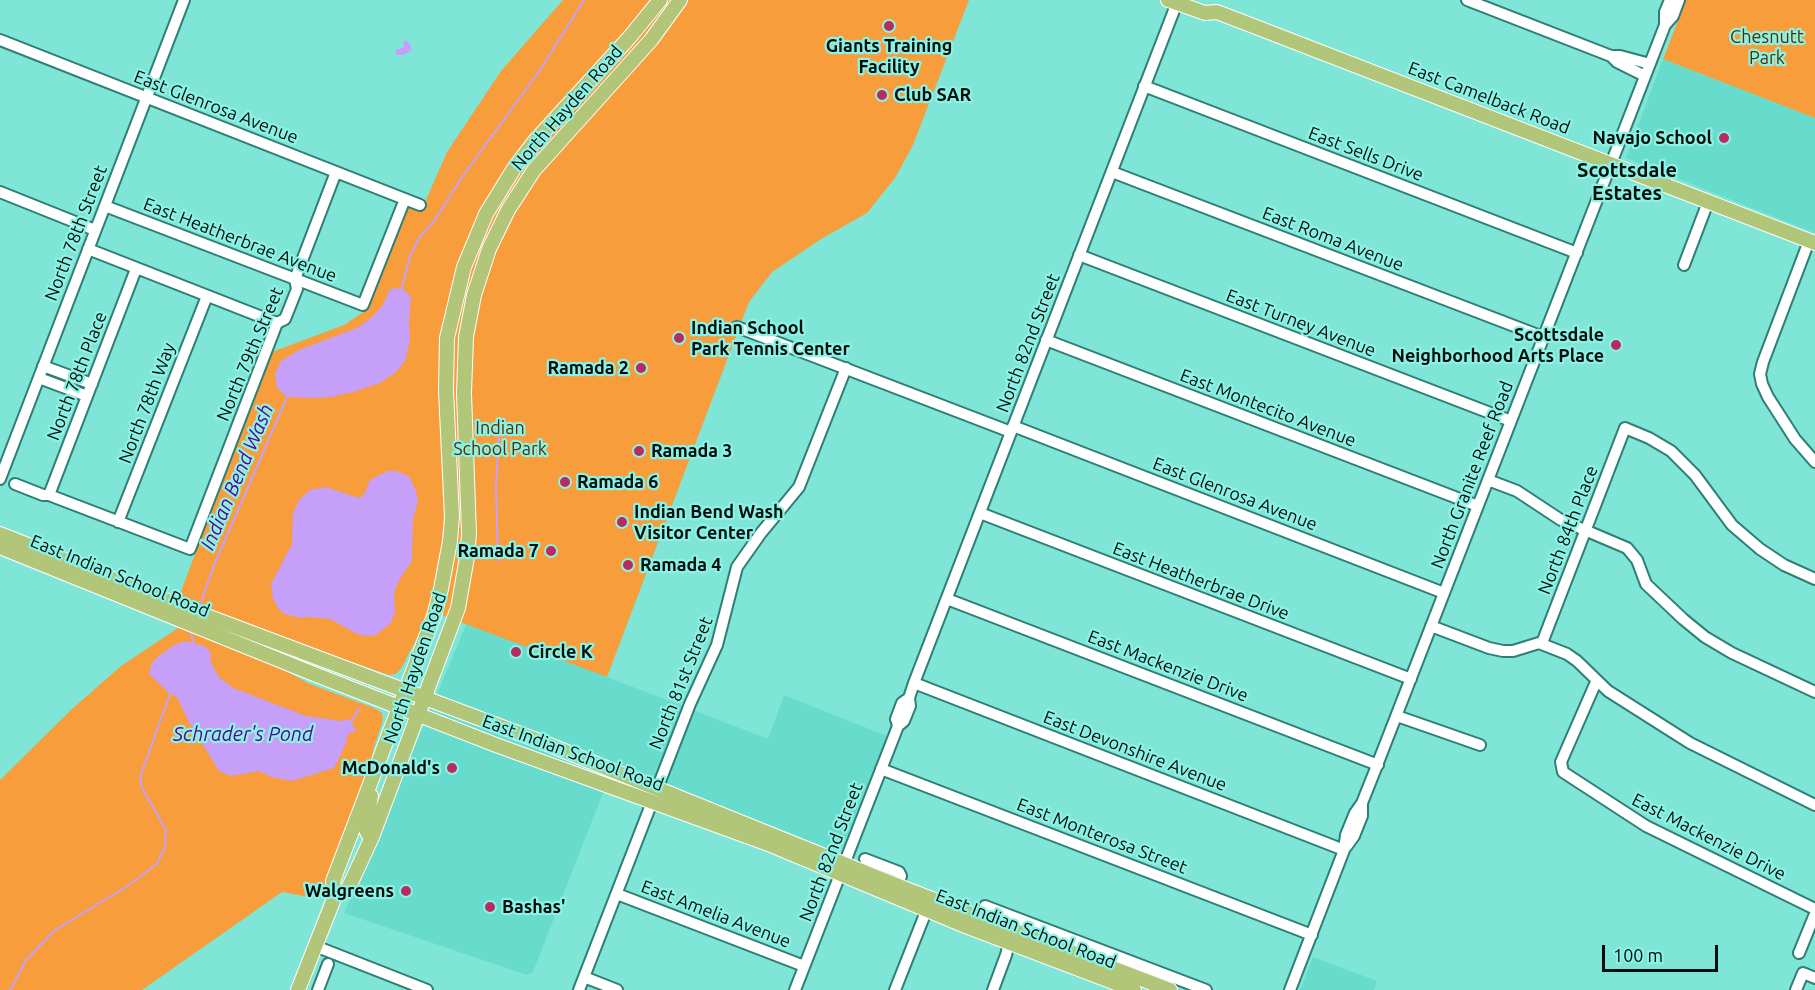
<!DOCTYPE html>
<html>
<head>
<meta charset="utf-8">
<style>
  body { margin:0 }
  #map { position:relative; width:1815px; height:990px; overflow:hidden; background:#7fe5d7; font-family:Ubuntu,sans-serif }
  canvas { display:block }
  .scale { position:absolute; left:1602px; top:945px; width:116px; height:27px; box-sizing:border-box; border:3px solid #000f0d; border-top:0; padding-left:8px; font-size:18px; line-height:21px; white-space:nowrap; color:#000f0d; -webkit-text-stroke:4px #8df2e4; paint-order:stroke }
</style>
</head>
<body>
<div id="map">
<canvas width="1815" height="990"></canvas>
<div class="scale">100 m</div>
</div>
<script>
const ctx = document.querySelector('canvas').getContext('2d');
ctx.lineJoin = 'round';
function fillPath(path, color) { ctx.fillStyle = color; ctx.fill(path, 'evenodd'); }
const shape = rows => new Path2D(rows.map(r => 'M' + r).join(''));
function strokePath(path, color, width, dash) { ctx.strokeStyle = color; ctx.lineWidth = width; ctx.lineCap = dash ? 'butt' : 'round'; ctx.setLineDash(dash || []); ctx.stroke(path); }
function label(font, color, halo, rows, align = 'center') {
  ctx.font = font + ' Ubuntu,sans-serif'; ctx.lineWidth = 4.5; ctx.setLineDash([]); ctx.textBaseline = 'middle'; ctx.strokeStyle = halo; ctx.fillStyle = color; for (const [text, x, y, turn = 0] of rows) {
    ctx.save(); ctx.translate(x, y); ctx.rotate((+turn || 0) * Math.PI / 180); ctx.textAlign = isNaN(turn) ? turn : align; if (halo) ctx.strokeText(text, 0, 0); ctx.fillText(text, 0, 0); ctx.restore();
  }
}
const built = shape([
  [1663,59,1815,118,1815,233,1626,158],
  [467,623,768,739,784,695,887,736,841,850,834,851,775,827,702,801,673,785,663,787,613,767,533,972,527,975,344,913],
  [1313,957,1377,981,1374,990,1300,990]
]);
const green = shape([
  [563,0,969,0,913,145,895,178,867,213,821,239,772,272,749,302,607,677,428,610,418,636,402,667,396,674,389,675,273,635,178,599,272,352,344,325,368,309,409,205,422,209,447,152,501,71],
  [1686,0,1815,0,1815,118,1663,59],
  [181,626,276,666,310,684,374,708,382,713,383,720,374,747,371,763,319,899,282,892,142,990,0,990,0,780,72,709,121,666]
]);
const water = shape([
  [406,40,410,44,412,50,403,55,396,55,396,50,404,47,403,42],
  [401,288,411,296,409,323,410,340,405,361,396,372,380,383,353,392,331,397,314,398,287,397,277,388,275,374,281,361,299,350,359,327,373,316,383,305,390,289],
  [387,471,396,471,409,476,416,491,418,501,413,519,412,561,399,580,394,593,395,612,391,623,376,635,367,636,357,634,330,619,309,617,301,618,284,614,278,608,273,599,271,584,292,544,293,514,299,500,310,490,326,487,359,498,365,493,370,480],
  [186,641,204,646,210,651,211,663,219,677,233,688,306,716,341,721,350,719,356,731,348,734,345,746,334,768,292,781,271,777,259,771,231,776,219,771,189,722,177,697,169,693,149,674,151,665,155,659,174,645]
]);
const stream = shape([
  [401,290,410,256,419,238,434,221,462,177,540,70,584,0],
  [498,561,496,486,499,432],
  [199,609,212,570,288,395],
  [191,631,194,646],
  [352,721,359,708],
  [10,990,26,960,55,930,126,887,157,864,165,847,166,830,142,788,140,777,171,691]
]);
const minor = shape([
  [1467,0,1611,56,1617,62,1645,76],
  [1665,25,1673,16,1679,0],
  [0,40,420,205],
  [1611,56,1620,56,1650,64],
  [1144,86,1577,253],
  [1112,172,1543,337],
  [0,192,95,230],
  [105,206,363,305,405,199],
  [1809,241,1763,362,1760,374,1762,384,1768,397,1795,439,1815,462],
  [88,249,277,323],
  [1079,255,1511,421],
  [1684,265,1708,202],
  [737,327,1011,432],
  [1046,340,1478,506],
  [43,366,92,384],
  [39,378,87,396],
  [1013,426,1444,593],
  [0,479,184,0],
  [1488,480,1517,491,1561,520,1627,548,1637,560,1646,584,1683,619,1705,637,1732,653,1815,692],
  [15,484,43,495,49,495,190,549,277,323,285,319,297,289,295,279,336,172],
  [49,495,136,269],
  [980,513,1411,679],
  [118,522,207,296],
  [947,599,1378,765],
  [1431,626,1489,648,1503,651,1513,651,1539,643,1567,654,1577,661,1608,691,1690,743,1815,805],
  [1542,643,1625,428,1649,438,1671,451,1695,475,1732,525,1760,549,1784,565,1815,579],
  [1596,682,1561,762,1563,772,1646,826,1815,909],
  [914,683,1344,850],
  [1397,716,1480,745],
  [898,726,904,721,910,706,909,698,914,683,1178,0],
  [881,769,1312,935],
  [1346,847,1354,836,1362,816,1362,803],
  [865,859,899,872,901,876,898,886],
  [617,894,804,966],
  [985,906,1206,990],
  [315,946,427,990],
  [1799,953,1815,914],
  [584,977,617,990],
  [318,990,328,964],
  [579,990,690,704,717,645,737,567,761,533,799,487,846,368],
  [795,990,898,726,896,719,902,703,909,698],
  [895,990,929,904],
  [993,990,1006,955,1011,936],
  [1290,990,1344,850,1346,835,1355,813,1362,803,1374,773,1665,25,1665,12,1670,0],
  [1796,990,1803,973,1815,978]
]);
const major = shape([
  [1168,0,1205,13,1217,12,1815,243],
  [0,534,188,609,542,742,911,891,1170,990],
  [0,547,314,674,496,745,771,845,968,927,1134,990],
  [371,796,365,827,368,834,372,837],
  [335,896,348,889,372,837,458,608,467,557,469,534,464,393,466,337,474,295,489,249,508,210,534,170,651,40,680,0],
  [298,990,335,896,333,881,434,616,441,589,450,541,452,517,446,391,447,338,464,267,486,214,515,167,535,141,629,38,660,0]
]);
const markers = [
  [889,26,6,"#b82b5f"],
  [882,95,6,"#b82b5f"],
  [1724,138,6,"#b82b5f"],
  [679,338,6,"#b82b5f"],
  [1616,345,6,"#b82b5f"],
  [641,368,6,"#b82b5f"],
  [639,451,6,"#b82b5f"],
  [565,482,6,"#b82b5f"],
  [622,522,6,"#b82b5f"],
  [551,551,6,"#b82b5f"],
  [628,565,6,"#b82b5f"],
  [516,652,6,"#b82b5f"],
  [452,768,6,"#b82b5f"],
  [406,891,6,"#b82b5f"],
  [490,907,6,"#b82b5f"]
];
const parkNames = [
  ["Chesnutt",1767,37],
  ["Park",1767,58],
  ["Indian",500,428],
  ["School Park",500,449]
];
const poiNames = [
  ["Giants Training",889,46,"center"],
  ["Facility",889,67,"center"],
  ["Club SAR",894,95],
  ["Navajo School",1712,138,"right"],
  ["Indian School",691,328],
  ["Park Tennis Center",691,349],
  ["Scottsdale",1604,335,"right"],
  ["Neighborhood Arts Place",1604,356,"right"],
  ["Ramada 2",629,368,"right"],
  ["Ramada 3",651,451],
  ["Ramada 6",577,482],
  ["Indian Bend Wash",634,512],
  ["Visitor Center",634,533],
  ["Ramada 7",539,551,"right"],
  ["Ramada 4",640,565],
  ["Circle K",528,652],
  ["McDonald's",440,768,"right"],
  ["Walgreens",394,891,"right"],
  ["Bashas'",502,907]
];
const streetNames = [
  ["East Camelback Road",1489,98,21],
  ["East Glenrosa Avenue",216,107,21],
  ["North Hayden Road",567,108,-49],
  ["East Sells Drive",1366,154,21],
  ["North 78th Street",76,233,-69],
  ["East Roma Avenue",1333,239,21],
  ["East Heatherbrae Avenue",240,240,21],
  ["East Turney Avenue",1301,323,21],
  ["North 82nd Street",1028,343,-69],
  ["North 79th Street",250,354,-67],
  ["North 78th Place",77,376,-69],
  ["North 78th Way",147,403,-69],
  ["East Montecito Avenue",1268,408,21],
  ["North Granite Reef Road",1472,475,-69],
  ["East Glenrosa Avenue",1235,494,21],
  ["North 84th Place",1568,530,-69],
  ["East Indian School Road",120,576,22],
  ["East Heatherbrae Drive",1201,581,21],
  ["East Mackenzie Drive",1168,666,21],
  ["North Hayden Road",415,668,-71],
  ["North 81st Street",681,683,-68],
  ["East Devonshire Avenue",1135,751,21],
  ["East Indian School Road",573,753,20],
  ["East Monterosa Street",1102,836,21],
  ["East Mackenzie Drive",1709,837,27],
  ["North 82nd Street",831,852,-69],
  ["East Amelia Avenue",716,914,21],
  ["East Indian School Road",1026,929,21]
];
const neighbourhoodNames = [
  ["Scottsdale",1627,170],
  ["Estates",1627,193]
];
const waterNames = [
  ["Indian Bend Wash",237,477,-67],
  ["Schrader's Pond",243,734]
];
fillPath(built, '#67dccc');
fillPath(green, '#f79d3b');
fillPath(water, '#c69ff8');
strokePath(stream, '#c69ff8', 2);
strokePath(minor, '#2f7f75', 14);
strokePath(major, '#fff', 16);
strokePath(minor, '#fff', 10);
strokePath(major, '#b2c67a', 14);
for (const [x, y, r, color] of markers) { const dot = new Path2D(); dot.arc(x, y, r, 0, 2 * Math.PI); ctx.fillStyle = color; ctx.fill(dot); strokePath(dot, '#8df2e4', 2); }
label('18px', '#532e00', '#8df2e4', parkNames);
label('bold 18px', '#000f0d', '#8df2e4', poiNames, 'left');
label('18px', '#000f0d', '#8df2e4', streetNames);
label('bold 20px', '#000f0d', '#8df2e4', neighbourhoodNames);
label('italic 20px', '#580391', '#8df2e4', waterNames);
</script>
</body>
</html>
